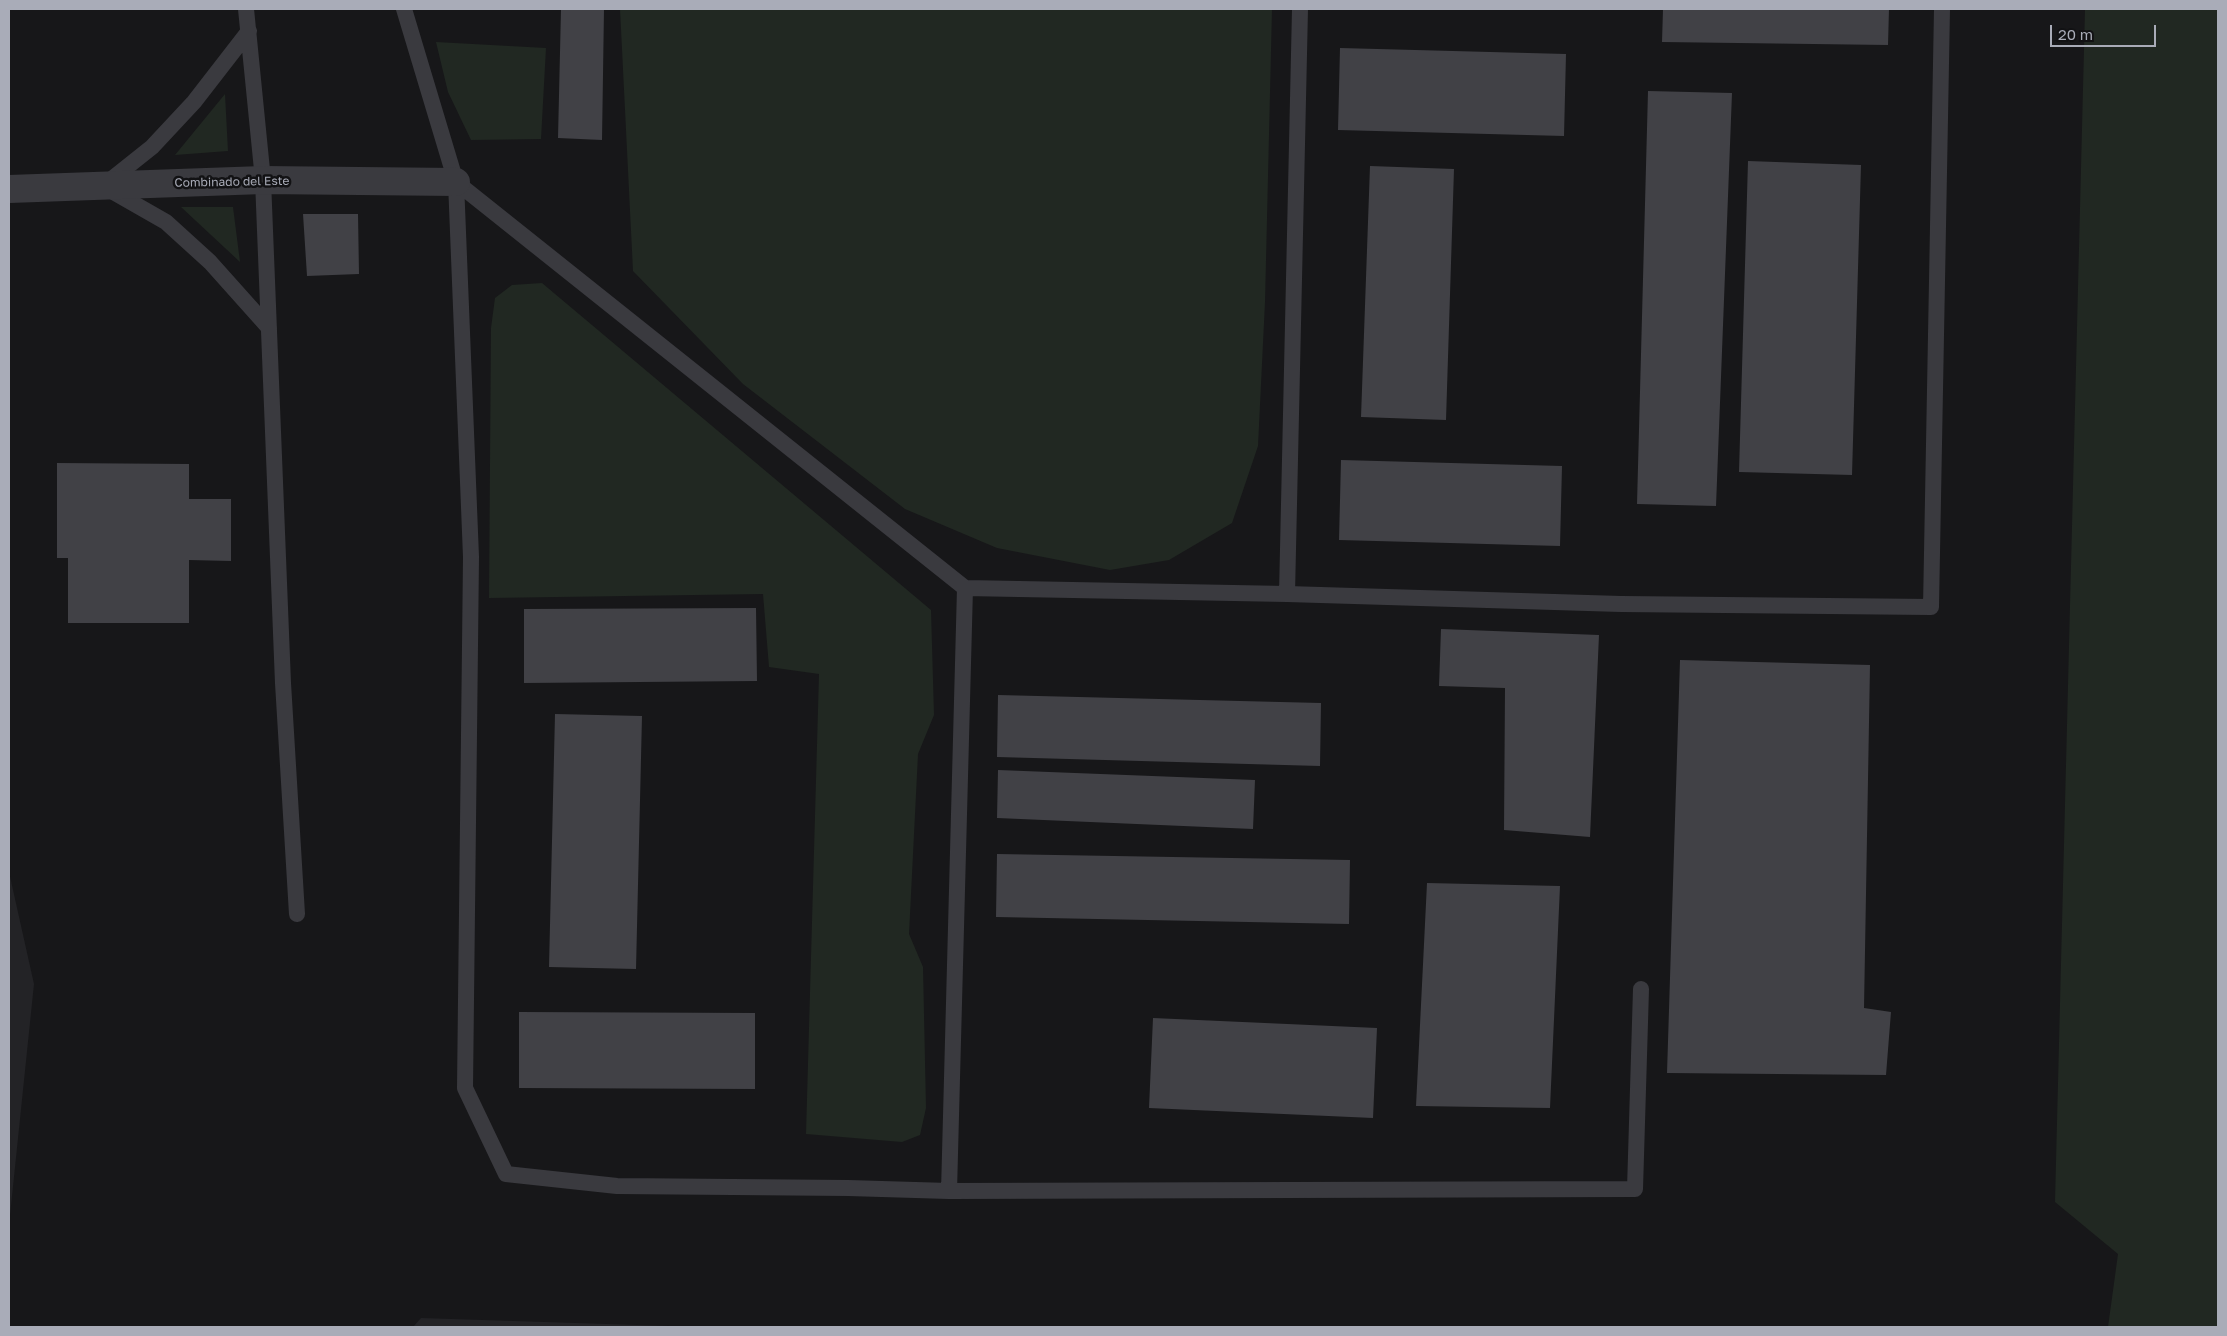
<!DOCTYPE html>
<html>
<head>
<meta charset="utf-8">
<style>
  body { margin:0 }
  #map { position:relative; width:2227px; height:1336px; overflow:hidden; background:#171719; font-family:"Golos Text",sans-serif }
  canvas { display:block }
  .frame { position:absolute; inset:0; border:10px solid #a9acb8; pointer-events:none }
  .scale { position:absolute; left:2050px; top:25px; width:106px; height:22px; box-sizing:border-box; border:2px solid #a9acb8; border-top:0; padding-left:6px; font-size:15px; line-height:18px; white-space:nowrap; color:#a9acb8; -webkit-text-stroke:4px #121214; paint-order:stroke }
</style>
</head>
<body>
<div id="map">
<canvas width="2227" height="1336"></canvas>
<div class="frame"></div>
<div class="scale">20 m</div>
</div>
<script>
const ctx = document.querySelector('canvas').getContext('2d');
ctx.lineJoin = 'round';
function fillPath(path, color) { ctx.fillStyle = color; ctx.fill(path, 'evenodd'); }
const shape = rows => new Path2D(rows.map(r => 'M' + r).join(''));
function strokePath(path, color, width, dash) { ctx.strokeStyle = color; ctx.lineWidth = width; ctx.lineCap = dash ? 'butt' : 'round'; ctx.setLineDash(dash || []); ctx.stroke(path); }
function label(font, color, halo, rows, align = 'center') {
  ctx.font = font + ' "Golos Text",sans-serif'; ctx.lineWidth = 5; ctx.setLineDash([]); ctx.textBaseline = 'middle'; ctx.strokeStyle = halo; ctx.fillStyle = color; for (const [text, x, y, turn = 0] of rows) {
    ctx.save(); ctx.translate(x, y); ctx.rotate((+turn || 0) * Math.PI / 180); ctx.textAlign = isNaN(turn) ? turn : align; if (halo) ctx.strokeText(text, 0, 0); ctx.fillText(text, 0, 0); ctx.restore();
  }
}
const built = shape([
  [9,872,34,984,9,1225],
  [421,1318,700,1327,413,1327]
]);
const green = shape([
  [620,9,1272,9,1265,302,1258,446,1232,523,1169,560,1110,570,997,548,905,509,743,384,633,271],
  [2085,9,2218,9,2218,1327,2108,1327,2118,1254,2055,1202],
  [436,42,546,48,541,139,471,140,448,92],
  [225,94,228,151,175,155],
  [181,207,233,207,240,262],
  [542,283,931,610,934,715,918,754,909,934,923,967,926,1108,920,1135,902,1142,806,1134,819,674,769,667,763,594,489,598,491,328,495,298,512,285]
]);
const building = shape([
  [561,9,604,9,602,140,558,138],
  [1663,9,1889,9,1888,45,1662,42],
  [1340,48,1566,54,1564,136,1338,130],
  [1648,91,1732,93,1716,506,1637,504],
  [1748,161,1861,165,1852,475,1739,472],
  [1370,166,1454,169,1446,420,1361,417],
  [303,214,358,214,359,274,307,276],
  [1341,460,1562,466,1560,546,1339,540],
  [57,463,189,464,189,499,231,499,231,561,189,560,189,623,68,623,68,558,57,558],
  [756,608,757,681,524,683,524,609],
  [1441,629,1599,635,1590,837,1504,830,1505,688,1439,686],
  [1680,660,1870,665,1864,1008,1891,1012,1886,1075,1667,1073],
  [998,695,1321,703,1320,766,997,757],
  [555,714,642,716,636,969,549,967],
  [998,770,1255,780,1253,829,997,818],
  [997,854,1350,860,1349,924,996,917],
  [1427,883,1560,886,1550,1108,1416,1106],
  [519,1012,755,1013,755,1089,519,1088],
  [1153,1018,1377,1028,1373,1118,1149,1108]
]);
const service = shape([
  [246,9,263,180,283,683,297,914],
  [404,9,456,182,471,557,465,1088,506,1174,617,1186,848,1188,949,1191,965,588],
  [249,31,194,102,152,147,103,186,166,222,210,262,269,328],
  [456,182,965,588,1287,594,1300,9],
  [1287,594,1621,604,1931,607,1942,9],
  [949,1191,1635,1189,1641,989]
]);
const minor = shape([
  [9,189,263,180,456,182]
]);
const streetNames = [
  ["Combinado del Este",232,182,-1]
];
fillPath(built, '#232326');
fillPath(green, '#212822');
fillPath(building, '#414146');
strokePath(service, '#3a3a3f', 16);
strokePath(minor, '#3a3a3f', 28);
label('12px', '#a9acb8', '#121214', streetNames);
</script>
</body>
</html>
